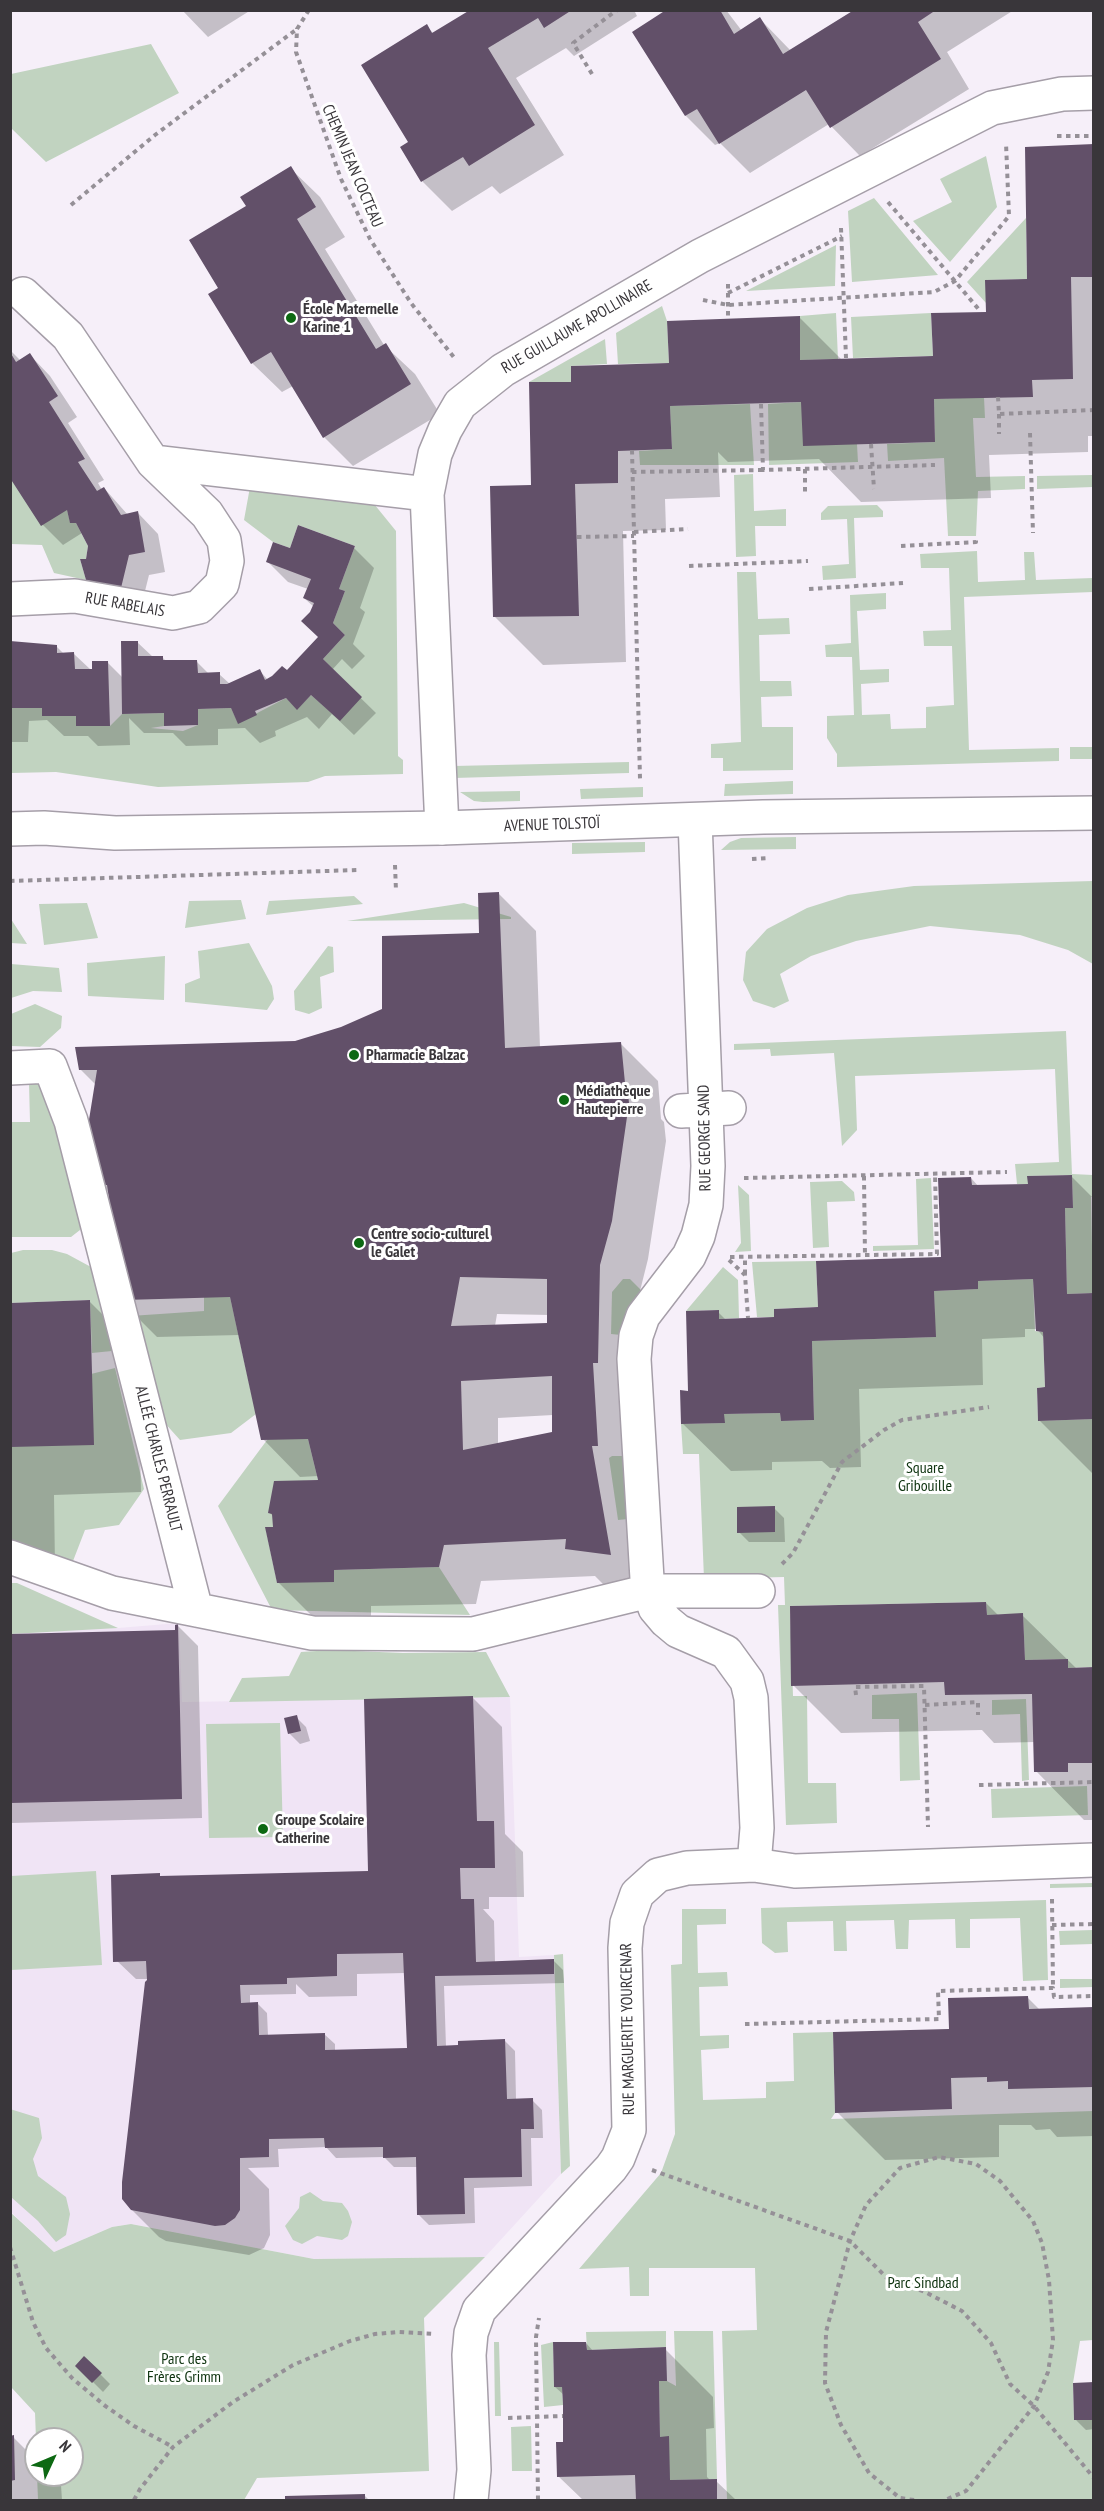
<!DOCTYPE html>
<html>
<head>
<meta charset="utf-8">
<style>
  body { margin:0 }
  #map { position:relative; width:1104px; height:2511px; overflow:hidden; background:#f6eff9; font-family:"PT Sans Narrow",sans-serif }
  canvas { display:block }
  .frame { position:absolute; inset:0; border:12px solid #39363a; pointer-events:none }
  .north { position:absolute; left:24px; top:2427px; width:60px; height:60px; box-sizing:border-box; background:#fff; border:2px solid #b0afb0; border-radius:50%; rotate:46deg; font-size:16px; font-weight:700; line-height:24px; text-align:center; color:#39363a }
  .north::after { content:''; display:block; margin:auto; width:21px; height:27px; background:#0d6913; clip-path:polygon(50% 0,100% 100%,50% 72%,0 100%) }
</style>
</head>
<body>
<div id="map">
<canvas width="1104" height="2511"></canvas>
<div class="frame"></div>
<div class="north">N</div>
</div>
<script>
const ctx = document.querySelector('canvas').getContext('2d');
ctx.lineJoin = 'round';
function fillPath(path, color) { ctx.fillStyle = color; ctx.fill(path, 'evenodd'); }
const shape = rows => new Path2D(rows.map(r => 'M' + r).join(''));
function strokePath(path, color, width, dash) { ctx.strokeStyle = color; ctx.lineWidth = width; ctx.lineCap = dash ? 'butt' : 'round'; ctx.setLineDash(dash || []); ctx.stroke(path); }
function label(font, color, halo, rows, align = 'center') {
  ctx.font = font + ' "PT Sans Narrow",sans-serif'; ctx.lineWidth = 6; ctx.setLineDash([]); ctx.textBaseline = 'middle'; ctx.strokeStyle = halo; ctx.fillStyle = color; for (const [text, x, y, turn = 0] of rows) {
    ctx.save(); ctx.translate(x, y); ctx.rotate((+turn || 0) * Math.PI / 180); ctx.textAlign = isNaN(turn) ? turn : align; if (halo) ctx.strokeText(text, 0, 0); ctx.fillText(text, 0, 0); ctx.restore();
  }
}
const built = shape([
  [179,1623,182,1702,510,1697,519,1957,554,1955,561,2174,485,2257,314,2259,131,2224,112,2227,54,2252,11,2212,10,1627,118,1628]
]);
const green = shape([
  [151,44,179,93,46,162,11,128,11,74],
  [986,156,997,207,950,262,913,221,952,202,940,179],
  [874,198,938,275,852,282,848,211],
  [1026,218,1027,279,986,280,986,303,967,282],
  [836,245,835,286,746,291],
  [662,306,667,321,669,363,618,364,616,333],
  [836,313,838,359,800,360,800,316],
  [931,313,933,356,853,358,851,317],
  [605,339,607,364,571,366,571,382,529,382],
  [984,397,985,418,973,418,976,477,1025,476,1025,489,978,491,976,536,948,536,944,458,888,461,887,444,935,442,934,399],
  [801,402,857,444,858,462,769,465,768,404],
  [750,404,754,465,640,465,639,451,672,449,670,406],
  [753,474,754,511,786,509,786,526,755,526,756,556,736,557,734,475],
  [1093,475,1093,487,1037,489,1037,476],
  [10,478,67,510,70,522,76,523,88,546,86,559,80,559,86,580,54,573,42,545,11,544],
  [250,487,370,499,396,531,398,756,403,760,403,774,325,776,308,782,158,787,56,772,11,773,10,708,42,708,42,716,76,716,77,726,110,726,122,714,164,713,164,726,151,728,183,731,198,725,198,709,231,708,238,723,286,698,297,709,311,695,334,715,356,692,323,659,345,635,333,623,345,591,339,589,355,546,298,525,290,548,273,542,244,520],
  [877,505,883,511,883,517,854,518,856,578,823,580,822,566,849,564,847,519,821,520,821,513,828,506],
  [977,551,978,582,1025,580,1024,552,1034,552,1036,580,1093,578,1093,592,964,597,969,750,1059,748,1059,761,837,767,837,754,827,738,827,716,854,715,852,657,826,657,825,645,851,643,850,595,886,593,886,609,857,611,860,670,889,669,889,682,861,684,862,715,890,714,891,729,926,728,926,707,954,705,952,646,924,646,923,631,951,630,949,568,921,568,920,554],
  [737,572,756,572,758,619,789,618,790,634,759,635,760,681,791,681,792,696,761,697,762,727,793,727,793,770,723,771,723,758,711,758,711,744,741,742],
  [1070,747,1093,747,1093,759,1070,759],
  [629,762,629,773,454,778,454,766],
  [793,781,793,794,724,796,725,784],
  [643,787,643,797,581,799,580,789],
  [520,791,520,801,483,802,474,801,460,792],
  [796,837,796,849,721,850,730,842,741,838],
  [645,842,645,852,572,854,572,843],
  [1093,881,1093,964,1068,950,1020,935,930,926,856,941,811,956,780,974,789,1001,774,1008,753,1001,743,980,746,952,767,929,807,908,848,895,914,886],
  [354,896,363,904,266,915,269,901],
  [241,900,246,919,185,928,189,901],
  [87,903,98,938,44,945,39,904],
  [464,903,511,917,511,919,347,921],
  [10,919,11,919,27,944,11,943],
  [249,943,272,986,274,999,267,1010,185,1002,185,984,200,978,198,951],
  [328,946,333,947,334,972,320,977,322,1008,309,1014,295,1010,294,991],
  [165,956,164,1000,88,996,87,963],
  [11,964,59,968,62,992,33,991,11,998],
  [35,1004,62,1016,61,1028,40,1047,11,1046,11,1014],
  [1066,1031,1072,1174,1093,1175,1093,1197,1091,1197,1093,1293,1067,1294,1065,1208,1073,1208,1072,1175,1028,1176,1028,1184,1017,1184,1015,1164,1059,1162,1055,1069,855,1076,857,1130,842,1146,834,1053,771,1056,770,1049,734,1050,734,1044],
  [29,1083,38,1084,48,1091,81,1219,80,1230,71,1237,11,1237,10,1122,30,1122],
  [931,1178,934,1249,873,1251,873,1246,918,1245,916,1179],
  [842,1181,854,1192,855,1201,827,1202,829,1247,813,1248,810,1182],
  [738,1185,749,1195,751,1251,735,1252,741,1243],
  [23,1250,52,1250,67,1254,91,1267,96,1281,112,1351,92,1353,90,1300,11,1303,11,1253],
  [816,1261,818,1307,774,1309,774,1317,757,1317,752,1262],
  [723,1267,738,1280,739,1318,719,1319,718,1310,686,1311],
  [623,1279,630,1279,642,1291,626,1311,621,1335,611,1334,612,1292],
  [1033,1279,1035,1331,1043,1332,1045,1387,1037,1388,1038,1421,1093,1419,1093,1667,1068,1668,1068,1659,1025,1660,1023,1614,987,1615,986,1602,790,1606,793,1696,807,1696,808,1783,836,1783,837,1823,786,1825,778,1605,785,1605,784,1577,704,1579,699,1454,683,1454,681,1424,724,1423,724,1414,780,1413,781,1421,814,1420,812,1341,935,1337,934,1291,977,1289,978,1281],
  [204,1297,230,1297,256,1414,231,1433,180,1440,146,1402,130,1316,204,1311],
  [115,1368,144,1489,119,1525,85,1530,73,1561,11,1550,10,1447,91,1374],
  [270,1436,308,1439,318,1480,274,1483,273,1527,266,1530,277,1582,334,1582,334,1570,439,1567,470,1615,272,1610,218,1506],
  [612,1456,623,1456,628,1519,618,1520,609,1458],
  [11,1583,17,1583,118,1628,11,1634],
  [331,1650,403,1653,486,1652,510,1697,229,1702,242,1678,289,1676,301,1652],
  [917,1693,920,1780,900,1781,899,1719,872,1719,872,1695],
  [1026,1699,1029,1780,1022,1781,1020,1714,992,1715,992,1700],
  [280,1723,283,1837,209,1838,206,1724],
  [1087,1786,1088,1815,992,1818,991,1789],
  [96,1871,102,1965,11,1970,11,1876],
  [1093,1883,1093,1887,1050,1888,1050,1884],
  [1046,1900,1048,1980,1023,1981,1020,1918,970,1919,970,1948,956,1948,955,1919,909,1920,908,1949,896,1949,894,1920,846,1921,847,1951,834,1951,833,1921,787,1922,788,1952,775,1953,762,1943,761,1908],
  [682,1909,726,1909,726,1924,697,1925,698,1973,727,1972,728,1986,699,1987,700,2036,729,2035,729,2048,701,2050,703,2100,766,2098,766,2082,794,2081,793,2033,833,2032,835,2113,831,2119,1093,2111,1093,2340,1080,2341,1073,2383,1074,2420,1093,2420,1093,2500,727,2500,722,2331,757,2330,755,2268,649,2268,649,2296,630,2296,629,2267,579,2269,661,2173,675,2134,671,1965,682,1964],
  [1093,1930,1093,1944,1060,1945,1059,1931],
  [563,1954,570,2166,561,2174,554,1955],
  [1060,1979,1093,1979,1093,1987,1060,1988],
  [10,2109,39,2118,42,2138,33,2159,38,2176,66,2197,70,2214,66,2235,56,2242,38,2221,11,2197],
  [310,2192,323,2201,342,2203,348,2211,352,2222,348,2236,342,2240,317,2236,302,2244,293,2240,285,2226,299,2208,300,2197],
  [10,2212,54,2252,112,2227,131,2224,314,2259,485,2257,424,2318,429,2471,257,2478,244,2500,38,2500,37,2475,72,2475,72,2439,36,2439,35,2413,11,2387],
  [666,2331,666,2347,587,2350,586,2332],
  [674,2331,713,2331,717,2479,670,2480,660,2437,659,2381,667,2381,676,2386],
  [494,2342,499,2342,501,2416,495,2416],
  [553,2342,554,2387,562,2387,563,2405,544,2407,541,2345],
  [531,2426,532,2471,512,2471,511,2427]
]);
const shadow = shape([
  [182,10,251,10,208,37],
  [473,10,634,10,637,16,574,56,566,48,516,78,564,155,500,194,492,186,452,211,423,182,402,148,410,143,426,26,434,34],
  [669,10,726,10,742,31,760,19,791,51,857,10,1014,10,947,52,969,89,860,156,829,124,750,173,720,143,715,145,686,116,634,32],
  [1094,146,1094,436,1088,436,1088,452,989,455,991,498,861,502,819,459,728,462,718,452,720,497,665,499,666,530,623,531,626,662,543,665,495,617,533,486,572,383,668,365,799,317,842,360,934,358,1029,281],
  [290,168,320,197,345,237,325,249,384,345,415,374,440,414,353,466,324,437,293,386,282,392,252,363,220,288,248,207],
  [10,350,21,361,30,355,50,376,77,417,68,423,104,480,98,483,102,490,104,488,128,515,138,513,158,534,165,572,149,575,141,607,108,600,87,579,89,546,82,533,63,545,43,525,10,475],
  [354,548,374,568,360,608,365,612,353,644,365,656,352,669,342,659,332,670,376,713,354,735,332,714,319,729,307,717,275,731,276,736,260,743,245,728,218,729,218,745,186,746,173,733,144,733,129,718,130,745,98,746,88,736,64,736,47,720,29,721,28,742,10,742,10,643,56,646,64,654,74,654,91,670,107,662,123,678,137,642,153,657,162,657,167,662,197,662,209,674,219,674,230,684,260,671,268,680,287,672,319,638,314,607,304,598,308,589,288,582,267,561,291,550],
  [499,894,536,931,540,1048,621,1044,658,1081,661,1119,664,1122,666,1141,648,1259,637,1303,648,1591,604,1585,595,1576,481,1581,476,1604,371,1606,371,1618,315,1619,278,1582,274,1517,270,1513,320,1481,318,1476,300,1477,263,1439,239,1335,157,1337,121,1301,104,1200,109,1200,108,1192,101,1184,89,1128,96,1085,80,1069,295,1043,341,1029,384,1010,481,934],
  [497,1314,549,1315,549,1324,495,1326],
  [553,1415,553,1433,498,1444,498,1418],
  [1071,1176,1094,1199,1094,1475,1039,1420,1047,1389,1045,1339,1037,1329,1025,1329,1025,1337,982,1339,983,1385,859,1389,861,1467,830,1468,822,1461,772,1462,772,1470,731,1471,682,1423,690,1392,718,1312,726,1320,776,1318,819,1308,942,1258,971,1178,979,1187,1029,1185],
  [90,1302,138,1350,141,1492,54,1495,55,1567,10,1569,10,1305],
  [774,1508,784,1518,785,1542,749,1542,739,1532],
  [986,1603,999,1616,1022,1615,1077,1669,1094,1669,1094,1820,1084,1820,1036,1771,1035,1742,994,1743,982,1730,841,1733,793,1685],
  [178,1626,198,1646,202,1818,11,1823,10,1834,10,1636,177,1631],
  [473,1698,502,1727,505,1834,523,1852,524,1897,489,1897,489,1909,483,1909,494,1921,495,1962,553,1960,563,1970,564,1983,444,1986,446,2047,505,2041,515,2051,516,2100,532,2100,542,2110,543,2138,531,2138,532,2186,474,2188,475,2223,429,2225,419,2215,417,2167,394,2167,384,2157,336,2158,326,2147,278,2149,279,2167,248,2168,269,2189,270,2235,264,2248,249,2255,166,2241,159,2237,129,2207,148,1979,136,1979,115,1959,368,1872],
  [406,1973,408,2050,335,2051,335,2044,324,2034,268,2036,267,2013,257,2003,250,2004,250,1995,296,1994,296,1984,309,1997,357,1996,357,1974],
  [296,1717,306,1727,310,1741,300,1744,290,1734,286,1719],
  [1028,1998,1040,2010,1094,2009,1094,2136,1057,2137,1050,2129,1036,2130,1031,2125,999,2125,999,2157,885,2160,837,2112,950,2030],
  [586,2343,593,2351,665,2349,713,2397,714,2428,706,2429,707,2477,711,2481,716,2481,736,2500,583,2500,558,2476,565,2444,564,2395,555,2387],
  [84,2358,110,2384,103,2392,77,2366],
  [1094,2383,1094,2429,1086,2430,1076,2420],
  [10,2437,13,2437,36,2460,36,2475,51,2475,61,2485,62,2500,10,2500],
  [365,2496,369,2500,287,2500,287,2498]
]);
const building = shape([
  [470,10,572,10,544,28,538,18,488,48,535,125,469,166,463,157,421,182,400,147,408,142,361,65,427,24,432,33],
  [666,10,720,10,734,34,760,17,783,54,854,10,936,10,918,22,941,59,830,128,806,90,719,144,697,109,685,116,632,32],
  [1094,144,1094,277,1071,277,1073,379,1032,380,1033,397,934,399,935,442,803,446,801,402,670,406,672,449,618,451,618,483,575,484,579,616,493,617,490,486,531,485,529,382,571,382,571,366,669,363,667,321,800,316,800,360,933,356,931,313,986,312,985,280,1027,279,1025,147],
  [291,166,316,207,297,219,376,349,386,343,411,384,323,438,271,352,251,364,208,294,218,288,189,240,246,206,240,197],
  [10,352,16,362,30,353,58,396,49,402,85,459,78,462,97,491,104,487,121,515,138,511,145,552,129,555,121,588,86,580,80,559,86,559,88,546,76,523,70,523,67,510,41,526,10,478],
  [298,525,355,546,339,589,345,591,333,623,345,635,323,659,362,697,340,721,311,695,297,710,286,698,255,711,257,715,238,724,231,708,198,709,198,725,164,726,164,713,122,714,121,641,138,641,138,656,163,656,163,660,197,660,198,673,220,672,220,684,227,684,260,669,265,680,272,676,282,666,287,670,318,637,301,621,310,612,314,603,303,598,311,579,266,562,273,542,290,548],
  [10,641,57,645,57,653,74,652,75,669,92,669,92,661,108,661,110,726,76,726,76,716,42,716,42,708,10,708],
  [499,892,505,1048,621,1042,625,1083,627,1083,629,1103,612,1221,600,1265,598,1363,593,1363,598,1446,592,1446,611,1555,565,1549,566,1539,444,1545,439,1567,334,1570,334,1582,277,1583,265,1527,273,1527,272,1514,268,1513,274,1481,318,1480,308,1439,261,1440,230,1297,124,1300,107,1185,100,1185,88,1126,97,1070,79,1070,75,1047,295,1041,341,1027,382,1009,382,936,479,933,478,893],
  [460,1277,547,1279,547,1323,451,1326],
  [552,1376,552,1432,463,1450,461,1381],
  [1072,1175,1073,1208,1065,1208,1067,1294,1094,1293,1094,1419,1038,1421,1037,1388,1045,1387,1043,1332,1036,1331,1033,1279,978,1281,978,1289,934,1291,936,1337,812,1341,814,1420,781,1421,780,1413,724,1414,725,1423,681,1424,680,1390,688,1391,686,1311,719,1310,719,1319,774,1317,774,1309,818,1307,816,1261,941,1257,938,1178,971,1177,972,1185,1028,1184,1027,1176],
  [90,1300,94,1445,10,1447,10,1303],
  [775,1506,775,1532,737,1533,737,1507],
  [986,1602,987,1615,1023,1613,1025,1660,1068,1659,1068,1668,1094,1667,1094,1763,1068,1763,1068,1772,1034,1772,1032,1694,945,1695,944,1682,791,1686,790,1606],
  [178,1624,182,1799,10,1803,10,1634,175,1630,175,1625],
  [473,1696,477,1821,494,1821,495,1868,460,1868,461,1899,474,1899,476,1962,554,1959,554,1974,435,1976,437,2046,458,2045,458,2041,505,2039,507,2099,533,2098,534,2129,521,2129,522,2177,464,2178,465,2214,417,2215,416,2157,383,2158,383,2147,325,2148,324,2138,269,2139,269,2157,240,2158,240,2210,235,2218,225,2225,215,2226,131,2210,122,2199,122,2182,145,1982,147,1980,146,1961,113,1962,111,1875,160,1873,160,1876,368,1871,364,1699],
  [403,1953,407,2048,325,2050,325,2033,259,2035,258,2002,241,2003,240,1985,287,1984,287,1978,337,1976,337,1954],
  [297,1715,301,1731,288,1734,284,1718],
  [1028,1996,1029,2009,1094,2007,1094,2087,1008,2089,1008,2081,987,2082,987,2077,951,2078,952,2109,835,2113,833,2032,949,2029,948,1998],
  [553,2342,586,2342,587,2350,666,2347,667,2381,659,2381,660,2437,669,2436,670,2480,717,2479,717,2500,636,2500,635,2475,557,2477,556,2442,563,2442,563,2405,562,2387,554,2387],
  [84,2356,102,2373,92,2383,75,2366],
  [1094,2382,1094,2420,1074,2420,1073,2383],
  [14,2435,15,2480,10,2481,10,2436],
  [365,2494,365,2500,285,2500,285,2496]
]);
const path = shape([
  [309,10,297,29,296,52,341,179,370,239,411,303,456,360],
  [592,74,573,43,617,10],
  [1057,136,1094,136],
  [888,202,981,312],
  [71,205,155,135,297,29],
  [841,228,846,358],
  [728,284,728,318],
  [728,293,842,236],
  [703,300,728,305,934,292,955,281,1009,216,1006,143],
  [998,397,999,414,1094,410],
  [761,404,763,470,935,465],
  [999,414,999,434],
  [1030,433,1033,533],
  [871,444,874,489],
  [632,450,640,779],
  [805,469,805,492],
  [632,472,763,470],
  [634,532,688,529],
  [577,537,634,536],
  [901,546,976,542,976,536],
  [689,566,808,561],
  [809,589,903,583],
  [752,859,769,858],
  [395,865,396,891],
  [10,881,358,870],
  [864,1176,865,1257],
  [744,1178,1007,1172],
  [730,1257,937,1254,935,1174],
  [729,1260,745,1275,748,1318],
  [745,1274,745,1257],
  [782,1564,793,1553,842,1462,884,1430,902,1420,989,1407],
  [856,1695,855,1687,924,1686,928,1827],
  [925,1705,978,1702,978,1715],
  [979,1785,1094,1782],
  [1052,1899,1053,1988],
  [1052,1925,1094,1924],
  [745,2024,939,2019,938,1991,1053,1988,1054,1997,1094,1996],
  [652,2170,850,2241,887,2278,925,2292,962,2311,991,2343,1010,2384,1034,2406,1094,2478],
  [10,2247,33,2322,46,2348,72,2378,104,2405,134,2426,173,2447],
  [508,2418,563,2416],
  [134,2500,140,2489,173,2447,233,2402,293,2365,350,2341,375,2334,398,2332,434,2334],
  [538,2500,536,2337,539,2318],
  [914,2500,900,2498,869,2473,841,2425,825,2383,826,2332,850,2241,866,2205,900,2168,939,2157,976,2164,1000,2181,1033,2221,1042,2243,1049,2280,1053,2340,1048,2372,1034,2406,966,2491,945,2500]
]);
const street = shape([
  [153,462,427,494],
  [10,599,75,596,173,613,199,607,222,584,227,561,224,540,207,514,153,462,68,336,23,294],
  [695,820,708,1166,706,1205,698,1236,689,1256,643,1316,636,1336,634,1359,647,1579,655,1608,666,1621,678,1631,726,1652,747,1681,751,1698,757,1828,754,1865],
  [442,828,427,494,435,454,445,430,460,404,503,370,700,256,992,108,1062,94,1094,93],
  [10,1068,50,1066,71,1121,196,1610],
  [681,1111,729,1108],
  [10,1557,112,1593,312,1633,473,1634,649,1591,758,1591],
  [471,2500,474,2470,469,2355,471,2333,479,2310,611,2168,618,2158,629,2130,625,1948,627,1923,637,1894,658,1875,687,1868,754,1865,795,1871,1094,1860]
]);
const secondary = shape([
  [10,829,44,828,115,833,442,828,763,817,1094,813]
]);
const markers = [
  [291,318,6,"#0d6913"],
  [354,1055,6,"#0d6913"],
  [564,1100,6,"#0d6913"],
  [359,1243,6,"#0d6913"],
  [263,1829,6,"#0d6913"]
];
const streetNames = [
  ["CHEMIN JEAN COCTEAU",352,166,67],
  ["RUE GUILLAUME APOLLINAIRE",577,327,-30],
  ["RUE RABELAIS",125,605,10],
  ["AVENUE TOLSTOÏ",552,825,-2],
  ["RUE GEORGE SAND",705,1138,-91],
  ["ALLÉE CHARLES PERRAULT",158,1459,76],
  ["RUE MARGUERITE YOURCENAR",628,2029,-91]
];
const poiNames = [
  ["École Maternelle",303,309],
  ["Karine 1",303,327],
  ["Pharmacie Balzac",366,1055],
  ["Médiathèque",576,1091],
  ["Hautepierre",576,1109],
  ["Centre socio-culturel",371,1234],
  ["le Galet",371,1252],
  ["Groupe Scolaire",275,1820],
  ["Catherine",275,1838]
];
const parkNames = [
  ["Square",925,1468],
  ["Gribouille",925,1486],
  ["Parc Sindbad",923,2283],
  ["Parc des",184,2359],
  ["Frères Grimm",184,2377]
];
fillPath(built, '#f0e4f5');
fillPath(green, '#c1d3c0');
fillPath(shadow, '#0003');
fillPath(building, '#625069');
strokePath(street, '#a59ea8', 36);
strokePath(secondary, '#a59ea8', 36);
strokePath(path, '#959097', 4, [4.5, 4.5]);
strokePath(street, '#fff', 33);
strokePath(secondary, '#fff', 33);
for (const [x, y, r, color] of markers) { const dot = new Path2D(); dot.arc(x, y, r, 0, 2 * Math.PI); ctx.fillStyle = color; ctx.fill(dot); strokePath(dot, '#fff', 2); }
label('16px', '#39363a', '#fff', streetNames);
label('bold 16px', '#39363a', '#fff', poiNames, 'left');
label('16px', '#0d320e', '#fff', parkNames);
</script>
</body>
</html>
